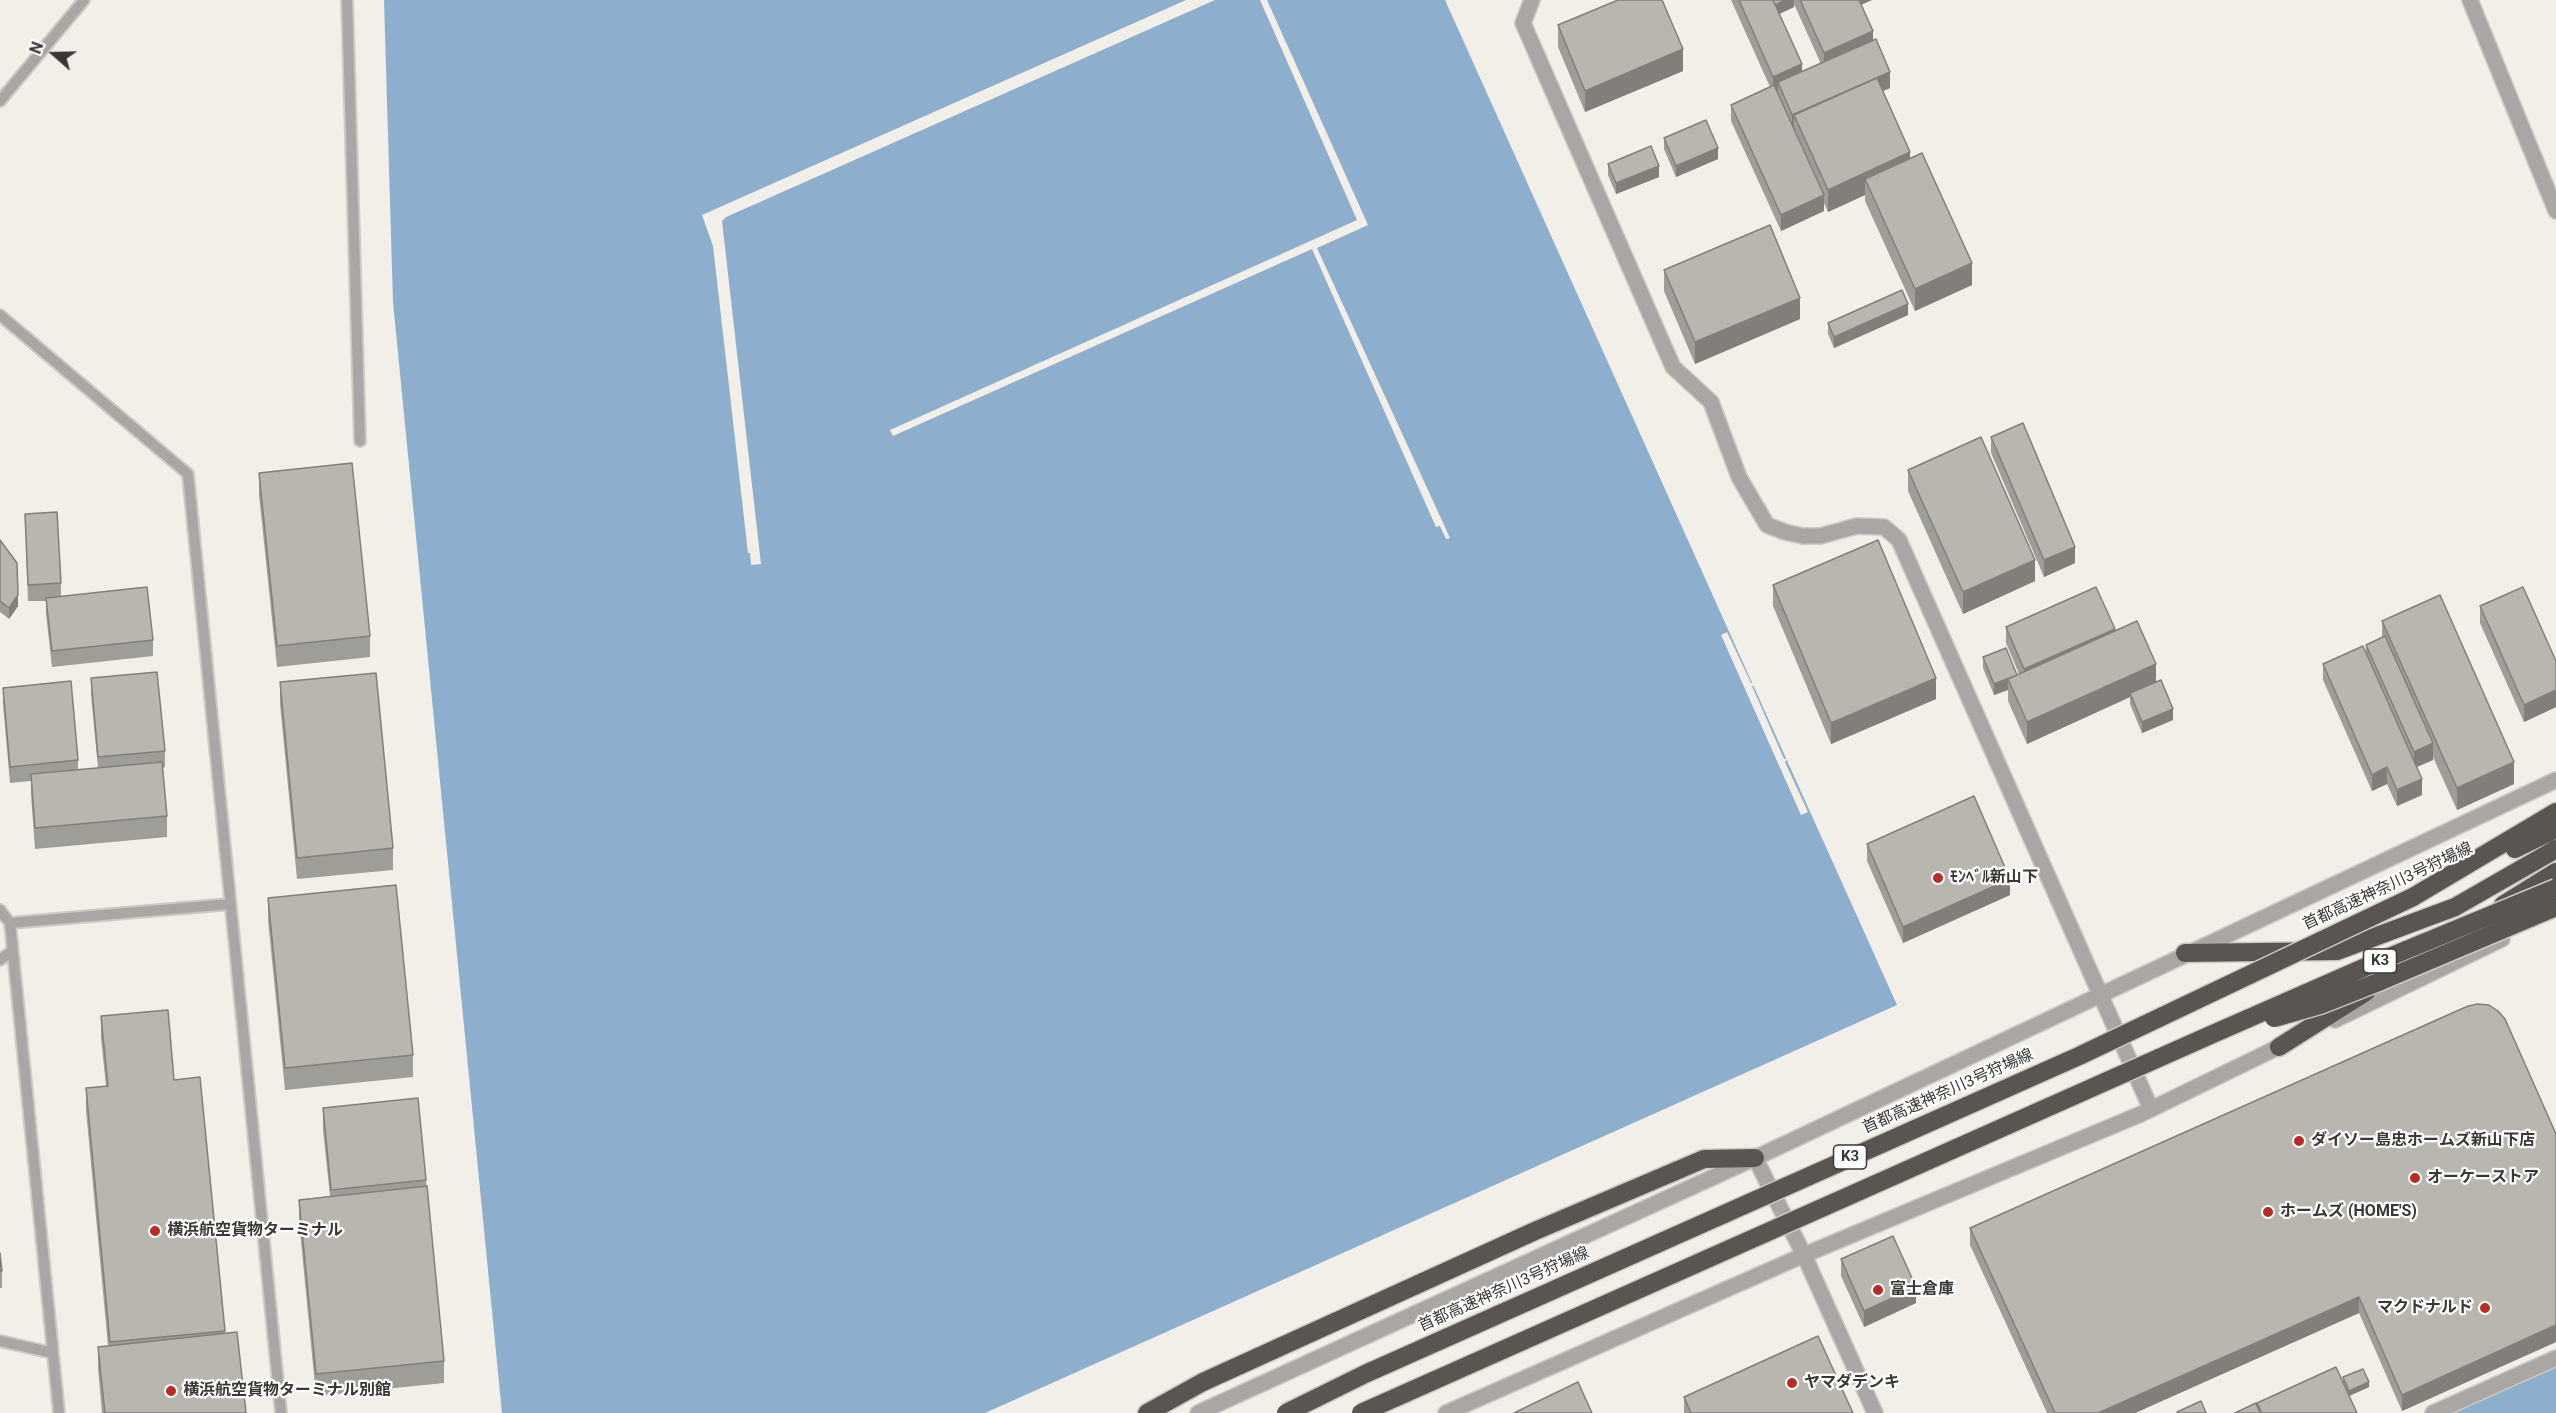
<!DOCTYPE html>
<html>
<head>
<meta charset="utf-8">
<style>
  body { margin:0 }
  #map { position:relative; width:2556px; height:1413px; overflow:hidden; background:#f2efe8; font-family:Roboto,sans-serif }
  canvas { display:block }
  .north { position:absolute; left:24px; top:24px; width:60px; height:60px; -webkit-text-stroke:4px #fff; paint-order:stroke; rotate:290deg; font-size:16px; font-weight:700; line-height:24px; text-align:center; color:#383734 }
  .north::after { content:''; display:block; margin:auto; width:21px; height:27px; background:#383734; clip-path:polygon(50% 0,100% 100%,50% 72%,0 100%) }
</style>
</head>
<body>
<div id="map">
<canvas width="2556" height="1413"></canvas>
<div class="north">N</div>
</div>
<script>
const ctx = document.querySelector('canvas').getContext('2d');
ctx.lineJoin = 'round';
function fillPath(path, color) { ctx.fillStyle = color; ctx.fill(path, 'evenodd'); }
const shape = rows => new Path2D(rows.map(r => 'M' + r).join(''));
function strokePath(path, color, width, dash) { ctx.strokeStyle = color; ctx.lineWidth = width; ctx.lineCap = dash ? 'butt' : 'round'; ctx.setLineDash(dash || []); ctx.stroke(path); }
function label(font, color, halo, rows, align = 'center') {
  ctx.font = font + ' Roboto,"Noto Sans JP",sans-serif'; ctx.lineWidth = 4.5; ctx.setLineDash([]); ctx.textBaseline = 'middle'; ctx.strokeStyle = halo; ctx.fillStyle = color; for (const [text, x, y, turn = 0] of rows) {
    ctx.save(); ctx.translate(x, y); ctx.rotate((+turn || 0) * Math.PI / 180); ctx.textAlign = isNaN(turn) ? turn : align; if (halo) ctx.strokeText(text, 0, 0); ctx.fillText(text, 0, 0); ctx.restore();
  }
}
const water = shape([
  [384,0,1445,0,1897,1005,985,1413,502,1413,393,302],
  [2556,1366,2556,1413,2451,1413]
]);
const pier = shape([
  [1186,0,1215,0,726,217,722,221,761,564,751,565,750,553,748,553,713,246,702,215],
  [1260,0,1267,0,1368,225,1317,248,1450,538,1446,539,1440,526,1436,527,1312,249,893,436,890,430,1357,220],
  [1727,632,1751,683,1755,685,1752,686,1784,759,1788,758,1785,762,1808,812,1801,815,1721,635]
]);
const service = shape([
  [347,0,360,441],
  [0,101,84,0],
  [0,315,188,474,281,1413],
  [0,910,10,923,59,1413],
  [10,923,230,904],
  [0,960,12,951],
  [0,1341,53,1353]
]);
const pedestrian = shape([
  [2433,1413,2556,1358]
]);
const minor = shape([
  [1532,0,1523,23,1673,367,1711,402,1739,477,1767,525,1785,532,1803,536,1820,536,1857,526,1884,527,1899,540,2151,1109],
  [1755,1158,1804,1255]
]);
const tertiary = shape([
  [2470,0,2556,211],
  [2335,1020,2502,939],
  [1804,1255,1875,1413],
  [1198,1413,1755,1158,2556,780],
  [1446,1413,1804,1255,2141,1114,2289,1042]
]);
const motorway = shape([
  [2515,849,2556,829],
  [2413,897,2556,812],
  [2503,905,2556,872],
  [2185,953,2337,951,2455,907,2556,849],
  [2279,1047,2366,992],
  [1147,1413,1203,1382,1535,1231,1704,1159,1755,1158]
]);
const motorwayBridge = shape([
  [2274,1018,2320,1005,2381,981,2556,907],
  [1286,1413,1365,1374,2079,1056,2413,897],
  [1361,1413,2206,1037,2370,965,2556,888]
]);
const wall = shape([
  [1731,0,1872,0,1861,5,1873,41,1890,88,1883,91,1910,158,1972,285,1915,311,1865,201,1865,195,1828,212,1824,203,1824,211,1781,231,1731,121,1731,105,1770,87],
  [1794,4,1821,64,1802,72,1779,14,1794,7],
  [1558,25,1683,71,1585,112,1558,47],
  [1664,138,1718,159,1676,177,1664,149],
  [1608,164,1659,177,1616,194,1608,175],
  [1664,270,1800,319,1695,364,1664,291],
  [1908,315,1834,348,1828,334,1828,323],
  [1991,437,2075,563,2044,577,1991,453],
  [1908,470,2035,581,1963,614,1908,491],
  [259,473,370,636,370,657,277,667,259,495],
  [25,514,61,583,61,596,153,640,153,656,52,667,46,614,46,601,28,601],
  [0,540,18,606,9,619,0,612],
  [1773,585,1936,699,1831,744,1773,606],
  [2480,606,2556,661,2556,707,2524,722,2480,623],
  [2382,621,2514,784,2457,810,2433,757,2433,760,2417,767,2422,795,2397,806,2387,784,2372,791,2323,680,2323,664,2366,654,2366,645,2382,637],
  [2006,627,2115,631,2156,682,2173,720,2142,733,2130,704,2130,697,2027,744,2008,701,2008,690,1994,695,1983,668,1983,657,2017,675,2019,674,2006,643],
  [91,678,165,751,165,767,163,768,167,816,167,837,35,849,31,795,31,781,10,783,3,704,3,688,78,760,78,770,98,768,91,695],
  [280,682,393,848,393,870,297,879,280,704],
  [1867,844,2010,895,1903,943,1867,861],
  [268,898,413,1055,413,1077,285,1090,268,920],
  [101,1016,174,1080,200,1077,225,1334,246,1413,102,1413,98,1369,98,1347,108,1346,86,1110,86,1088,106,1086,101,1038],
  [323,1108,426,1180,444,1361,444,1383,316,1396,299,1221,299,1200,330,1196,323,1130],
  [2556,1134,2556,1342,2402,1411,2359,1313,2135,1413,2047,1413,1970,1245,1970,1228],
  [0,1253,2,1271,2,1288,0,1288],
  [1841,1259,1916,1303,1864,1327,1841,1276],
  [2343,1377,2369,1387,2349,1396,2357,1413,2235,1413,2257,1406,2257,1403,2343,1382],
  [1684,1397,1853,1413,1684,1413]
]);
const shadedWall = shape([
  [1786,0,1794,0,1794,7,1775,16,1775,5],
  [1858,0,1872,0,1858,6],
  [1873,31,1873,48,1824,70,1824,53],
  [1683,49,1683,71,1585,112,1585,91],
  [1802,64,1802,81,1778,82,1778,91,1773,93,1773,77],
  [1890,72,1890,88,1800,128,1794,115,1794,131,1792,132,1792,115],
  [1718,148,1718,159,1676,177,1676,166],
  [1910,152,1910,174,1865,179,1865,195,1828,212,1828,190],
  [1659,166,1659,177,1616,194,1616,183],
  [1824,195,1824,211,1781,231,1781,215],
  [1972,263,1972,285,1915,311,1915,289],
  [1800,298,1800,319,1695,364,1695,342],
  [1908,304,1908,315,1834,348,1834,337],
  [2075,547,2075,563,2044,577,2044,560],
  [2035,560,2035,581,1963,614,1963,592],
  [18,595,18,606,9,619,9,608],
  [2115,629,2115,645,2024,685,2024,669],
  [2156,664,2156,685,2130,693,2130,697,2027,744,2027,722],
  [2017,675,2008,679,2008,690,1994,695,1994,684],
  [1936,678,1936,699,1831,744,1831,723],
  [2556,690,2556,707,2524,722,2524,705],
  [2173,709,2173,720,2142,733,2142,722],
  [2433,743,2433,760,2414,768,2414,752],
  [2514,762,2514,784,2457,810,2457,788],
  [2387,767,2387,784,2372,791,2372,775],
  [2422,779,2422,795,2397,806,2397,790],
  [2010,879,2010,895,1903,943,1903,927],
  [1916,1287,1916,1303,1864,1327,1864,1311],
  [2359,1297,2359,1313,2135,1413,2098,1413],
  [2556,1325,2556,1342,2402,1411,2402,1395],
  [2369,1382,2369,1387,2349,1396,2349,1391]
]);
const building = shape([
  [1618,0,1662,0,1683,49,1585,91,1558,25,1618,0],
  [1739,0,1773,0,1802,64,1773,77,1739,0],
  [1773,0,1786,0,1775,5,1773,0],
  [1800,0,1859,0,1873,31,1824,53,1800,0],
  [1876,39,1890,72,1792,115,1778,82,1876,39],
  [1877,78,1910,152,1828,190,1794,115,1877,78],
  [1774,85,1824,195,1781,215,1731,105,1774,85],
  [1706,120,1718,148,1676,166,1664,138,1706,120],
  [1651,146,1659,166,1616,183,1608,164,1651,146],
  [1922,153,1972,263,1915,289,1865,179,1922,153],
  [1770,225,1800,298,1695,342,1664,270,1770,225],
  [1902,290,1908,304,1834,337,1828,323,1902,290],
  [2023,423,2075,547,2044,560,1991,437,2023,423],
  [1981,437,2035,560,1963,592,1908,470,1981,437],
  [352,463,370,636,277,646,259,473,352,463],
  [57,512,61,583,28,585,25,514,57,512],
  [0,540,17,563,18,595,9,608,0,601,0,540],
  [1878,540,1936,678,1831,723,1773,585,1878,540],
  [147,587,153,640,52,651,46,598,147,587],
  [2096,587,2115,629,2024,669,2006,627,2096,587],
  [2523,587,2556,661,2556,690,2524,705,2480,606,2523,587],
  [2440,595,2514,762,2457,788,2382,621,2440,595],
  [2137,621,2156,664,2027,722,2008,679,2137,621],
  [2385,636,2433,743,2414,752,2366,645,2385,636],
  [2363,646,2422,779,2397,790,2387,767,2372,775,2323,664,2363,646],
  [2006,648,2017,675,1994,684,1983,657,2006,648],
  [157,672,165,751,98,757,91,678,157,672],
  [376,673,393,848,297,858,280,682,376,673],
  [2161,680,2173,709,2142,722,2130,693,2161,680],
  [71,681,78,760,10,767,3,688,71,681],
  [162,762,167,816,35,828,31,774,162,762],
  [1974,796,2010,879,1903,927,1867,844,1974,796],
  [396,885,413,1055,285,1068,268,898,396,885],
  [2478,1004,2489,1005,2498,1011,2505,1019,2556,1134,2556,1325,2402,1395,2359,1297,2098,1413,2055,1413,1970,1228,2468,1006,2478,1004],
  [168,1010,174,1080,200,1077,225,1331,110,1342,86,1088,108,1086,101,1016,168,1010],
  [418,1098,426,1180,331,1190,323,1108,418,1098],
  [427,1186,444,1361,316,1374,299,1200,427,1186],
  [1893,1236,1916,1287,1864,1311,1841,1259,1893,1236],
  [0,1253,2,1271,0,1271,0,1253],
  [237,1332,246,1413,105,1413,98,1347,237,1332],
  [1818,1336,1853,1413,1691,1413,1684,1397,1818,1336],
  [2336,1367,2357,1413,2262,1413,2257,1403,2336,1367],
  [2363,1369,2369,1382,2349,1391,2343,1377,2363,1369],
  [1578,1382,1592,1413,1514,1413,1578,1382],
  [2201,1401,2206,1413,2178,1413,2177,1412,2201,1401],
  [2256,1403,2260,1413,2235,1413,2256,1403]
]);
const markers = [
  [1938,878,6,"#b92b25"],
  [2299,1141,6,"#b92b25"],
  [2415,1178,6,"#b92b25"],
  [2268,1212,6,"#b92b25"],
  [155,1231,6,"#b92b25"],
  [1878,1290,6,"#b92b25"],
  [2485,1308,6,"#b92b25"],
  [1792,1383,6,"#b92b25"],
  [171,1391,6,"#b92b25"]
];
const shields = [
  [2380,961,33],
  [1850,1157,33]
];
const shieldNames = [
  ["K3",2380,961],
  ["K3",1850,1157]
];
const poiNames = [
  ["ﾓﾝﾍﾞﾙ新山下",1950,878],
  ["ダイソー島忠ホームズ新山下店",2311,1141],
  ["オーケーストア",2427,1178],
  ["ホームズ (HOME'S)",2280,1212],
  ["横浜航空貨物ターミナル",167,1231],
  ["富士倉庫",1890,1290],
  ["マクドナルド",2473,1308,"right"],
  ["ヤマダデンキ",1804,1383],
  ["横浜航空貨物ターミナル別館",183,1391]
];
const streetNames = [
  ["首都高速神奈川3号狩場線",2388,887,-25],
  ["首都高速神奈川3号狩場線",1948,1092,-24],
  ["首都高速神奈川3号狩場線",1504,1290,-24]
];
fillPath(water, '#8daecd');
fillPath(pier, '#f2efe8');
strokePath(service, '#cdcac4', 14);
strokePath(pedestrian, '#cdcac4', 18);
strokePath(minor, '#cdcac4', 18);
strokePath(tertiary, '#cdcac4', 18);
strokePath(motorway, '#cdcac4', 21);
strokePath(service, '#a9a6a4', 10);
strokePath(pedestrian, '#a9a6a4', 15);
strokePath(minor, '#a9a6a4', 15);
strokePath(tertiary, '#a9a6a4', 15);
strokePath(motorway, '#5a5550', 18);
strokePath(motorwayBridge, '#cdcac4', 21, []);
strokePath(motorwayBridge, '#5a5550', 18);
fillPath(wall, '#9f9d97');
fillPath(shadedWall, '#827f7b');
fillPath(building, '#b9b6b0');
strokePath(building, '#827f7b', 1.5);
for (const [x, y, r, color] of markers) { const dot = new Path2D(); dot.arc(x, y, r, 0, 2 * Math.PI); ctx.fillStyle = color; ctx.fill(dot); strokePath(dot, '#fff', 2); }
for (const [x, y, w] of shields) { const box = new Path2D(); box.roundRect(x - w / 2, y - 12, w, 24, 4.5); ctx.fillStyle = '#fff'; ctx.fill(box); strokePath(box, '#383734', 1.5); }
label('bold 15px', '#383734', null, shieldNames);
label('bold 16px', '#383734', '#fff', poiNames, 'left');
label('16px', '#383734', '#fff', streetNames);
</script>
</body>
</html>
